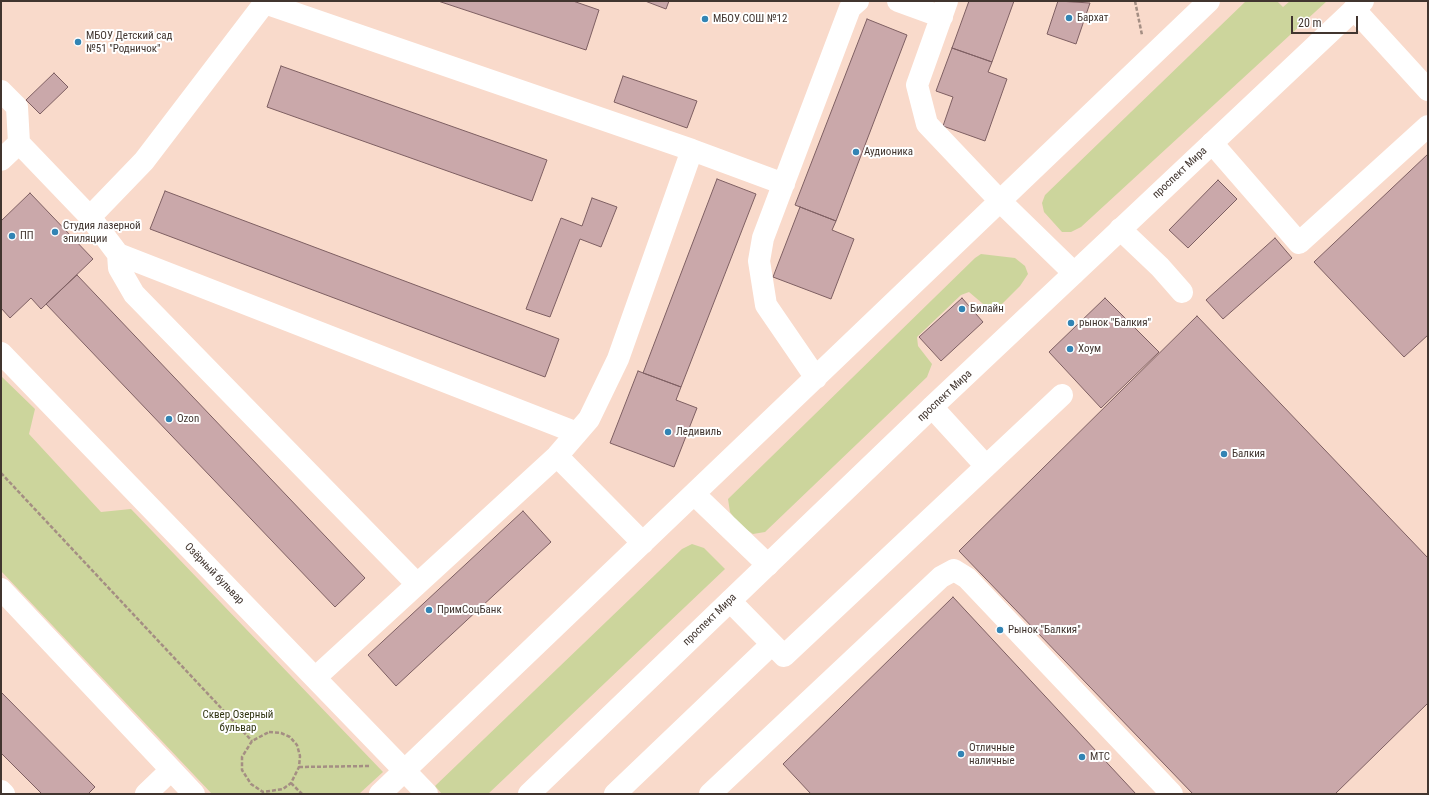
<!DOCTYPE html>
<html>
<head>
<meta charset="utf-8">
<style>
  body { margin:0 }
  #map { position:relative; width:1429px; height:795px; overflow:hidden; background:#f9dacb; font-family:"Roboto Condensed",sans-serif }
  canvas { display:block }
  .frame { position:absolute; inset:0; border:2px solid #41352f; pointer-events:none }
  .scale { position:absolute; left:1291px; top:16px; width:67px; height:18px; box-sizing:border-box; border:2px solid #41352f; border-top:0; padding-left:5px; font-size:12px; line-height:14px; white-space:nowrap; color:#41352f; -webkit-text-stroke:3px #fff; paint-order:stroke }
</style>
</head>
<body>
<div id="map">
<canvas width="1429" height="795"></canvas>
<div class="frame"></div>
<div class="scale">20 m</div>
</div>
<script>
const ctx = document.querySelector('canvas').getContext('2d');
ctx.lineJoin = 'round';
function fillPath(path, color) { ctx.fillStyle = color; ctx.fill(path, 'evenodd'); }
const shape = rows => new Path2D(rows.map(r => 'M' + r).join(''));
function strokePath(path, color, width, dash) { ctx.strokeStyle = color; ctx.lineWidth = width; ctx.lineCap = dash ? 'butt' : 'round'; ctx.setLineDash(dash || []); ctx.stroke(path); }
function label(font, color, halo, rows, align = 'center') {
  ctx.font = font + ' "Roboto Condensed",sans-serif'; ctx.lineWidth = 4; ctx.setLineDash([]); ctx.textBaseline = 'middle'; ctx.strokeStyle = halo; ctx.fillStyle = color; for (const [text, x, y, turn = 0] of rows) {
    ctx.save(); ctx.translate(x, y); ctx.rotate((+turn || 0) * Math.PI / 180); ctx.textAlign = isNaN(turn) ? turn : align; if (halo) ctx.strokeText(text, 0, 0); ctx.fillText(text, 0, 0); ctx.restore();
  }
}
const green = shape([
  [1246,1,1277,1,1283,7,1290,1,1327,1,1081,227,1071,232,1062,232,1044,212,1042,203,1045,195],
  [981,254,1015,258,1025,266,1028,274,1020,286,997,309,989,309,969,292,961,295,917,337,918,346,932,364,927,377,765,532,753,534,739,525,730,512,728,499,975,258],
  [1,376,35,409,29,434,101,512,131,509,383,772,359,794,212,794,1,571],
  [692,544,704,548,725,569,488,794,442,794,435,786,682,549]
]);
const building = shape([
  [438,1,573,1,599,10,586,50,438,1],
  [645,1,669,1,666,9,645,1],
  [969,1,1014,1,992,62,952,48,969,1],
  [1058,1,1090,3,1076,44,1047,34,1058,1],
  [867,19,907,35,836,221,795,205,867,19],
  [952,48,992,62,988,72,1007,79,985,141,943,126,953,97,936,91,952,48],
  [281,66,547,160,532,201,267,107,281,66],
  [54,73,68,87,40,114,26,100,54,73],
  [623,76,697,101,687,128,614,102,623,76],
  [1428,154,1428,335,1404,357,1314,262,1428,154],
  [717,179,756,194,681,387,643,373,717,179],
  [1218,180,1237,199,1188,248,1169,230,1218,180],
  [165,191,559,339,545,377,150,229,165,191],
  [30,193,93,259,41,309,31,298,10,318,1,308,1,221,30,193],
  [592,198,617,207,601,247,580,239,550,317,526,309,561,218,582,226,592,198],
  [800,207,836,221,832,230,854,239,831,299,773,277,800,207],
  [1275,238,1292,258,1223,319,1206,300,1275,238],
  [77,275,365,578,335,607,46,304,77,275],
  [962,298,983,322,941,361,919,337,962,298],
  [1105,298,1159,352,1101,408,1049,352,1105,298],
  [1197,316,1428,558,1428,703,1335,794,1193,794,959,551,1197,316],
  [638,371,681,387,676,400,697,408,674,467,610,443,638,371],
  [523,511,551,542,396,686,368,655,523,511],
  [953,597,1136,794,811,794,783,764,953,597],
  [1,692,95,787,88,794,42,794,1,753,1,692]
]);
const path = shape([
  [1135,1,1142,35],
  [1,473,252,741],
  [269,732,281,733,290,737,297,745,300,756,299,767,291,783,283,789,263,792,251,784,242,770,242,757,252,741,269,732],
  [299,767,370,766],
  [291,783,302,794]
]);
const minor = shape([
  [898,1,942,17],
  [947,1,917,85,927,124,1001,202,1074,273],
  [265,3,692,150,784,184],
  [1354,9,1428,90],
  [1,91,17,107,19,143],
  [1212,143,1299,243,1428,126],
  [1,160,19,143,90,217,118,254,577,433],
  [90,217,144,161,266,1],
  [1120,229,1160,267,1182,292],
  [118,254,119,268,134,294,417,584],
  [1,353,427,794],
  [816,378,766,305,759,261,763,238,850,8,858,1],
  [932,407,985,465],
  [557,456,643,543],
  [694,494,768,565],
  [1,589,194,794],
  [730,601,784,656,1062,395],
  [315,678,557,456,589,419,618,359,692,150],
  [1,791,4,794],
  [146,794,171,770],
  [380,794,1209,1],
  [615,794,772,644],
  [710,794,941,577,954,570,967,578,1172,794]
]);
const major = shape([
  [529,794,932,407,1363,1]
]);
const markers = [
  [1069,18,4,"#3284b4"],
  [705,19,4,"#3284b4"],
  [78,42,4,"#3284b4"],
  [856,152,4,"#3284b4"],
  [55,232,4,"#3284b4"],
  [12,236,4,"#3284b4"],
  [962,309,4,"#3284b4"],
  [1071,323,4,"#3284b4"],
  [1070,349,4,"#3284b4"],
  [169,419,4,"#3284b4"],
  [668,432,4,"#3284b4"],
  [1224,454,4,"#3284b4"],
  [429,610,4,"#3284b4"],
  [1000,630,4,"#3284b4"],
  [961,754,4,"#3284b4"],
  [1082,757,4,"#3284b4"]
];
const poiNames = [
  ["Бархат",1077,18],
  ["МБОУ СОШ №12",713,19],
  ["МБОУ Детский сад",86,36],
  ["№51 \"Родничок\"",86,49],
  ["Аудионика",864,152],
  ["Студия лазерной",63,226],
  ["эпиляции",63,239],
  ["ПП",20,236],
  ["Билайн",970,309],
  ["рынок \"Балкия\"",1079,323],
  ["Хоум",1078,349],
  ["Ozon",177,419],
  ["Ледивиль",676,432],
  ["Балкия",1232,454],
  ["ПримСоцБанк",437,610],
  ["Рынок \"Балкия\"",1008,630],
  ["Отличные",969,748],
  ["наличные",969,761],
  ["МТС",1090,757]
];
const streetNames = [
  ["проспект Мира",1180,173,-43],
  ["проспект Мира",945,396,-43],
  ["Озёрный бульвар",214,574,46],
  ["проспект Мира",710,620,-44]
];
const parkNames = [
  ["Сквер Озерный",238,715],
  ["бульвар",238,728]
];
fillPath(green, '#ccd59c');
fillPath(building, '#caa8aa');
strokePath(building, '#7e5f62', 1);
strokePath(path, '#a48e83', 2.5, [4, 2]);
strokePath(minor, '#fff', 22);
strokePath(major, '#fff', 22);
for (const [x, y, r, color] of markers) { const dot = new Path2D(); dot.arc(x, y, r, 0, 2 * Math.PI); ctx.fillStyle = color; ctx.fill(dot); strokePath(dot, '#fff', 1.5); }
label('11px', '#41352f', '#fff', poiNames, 'left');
label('11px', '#41352f', '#fff', streetNames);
label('11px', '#313512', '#fff', parkNames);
</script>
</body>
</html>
